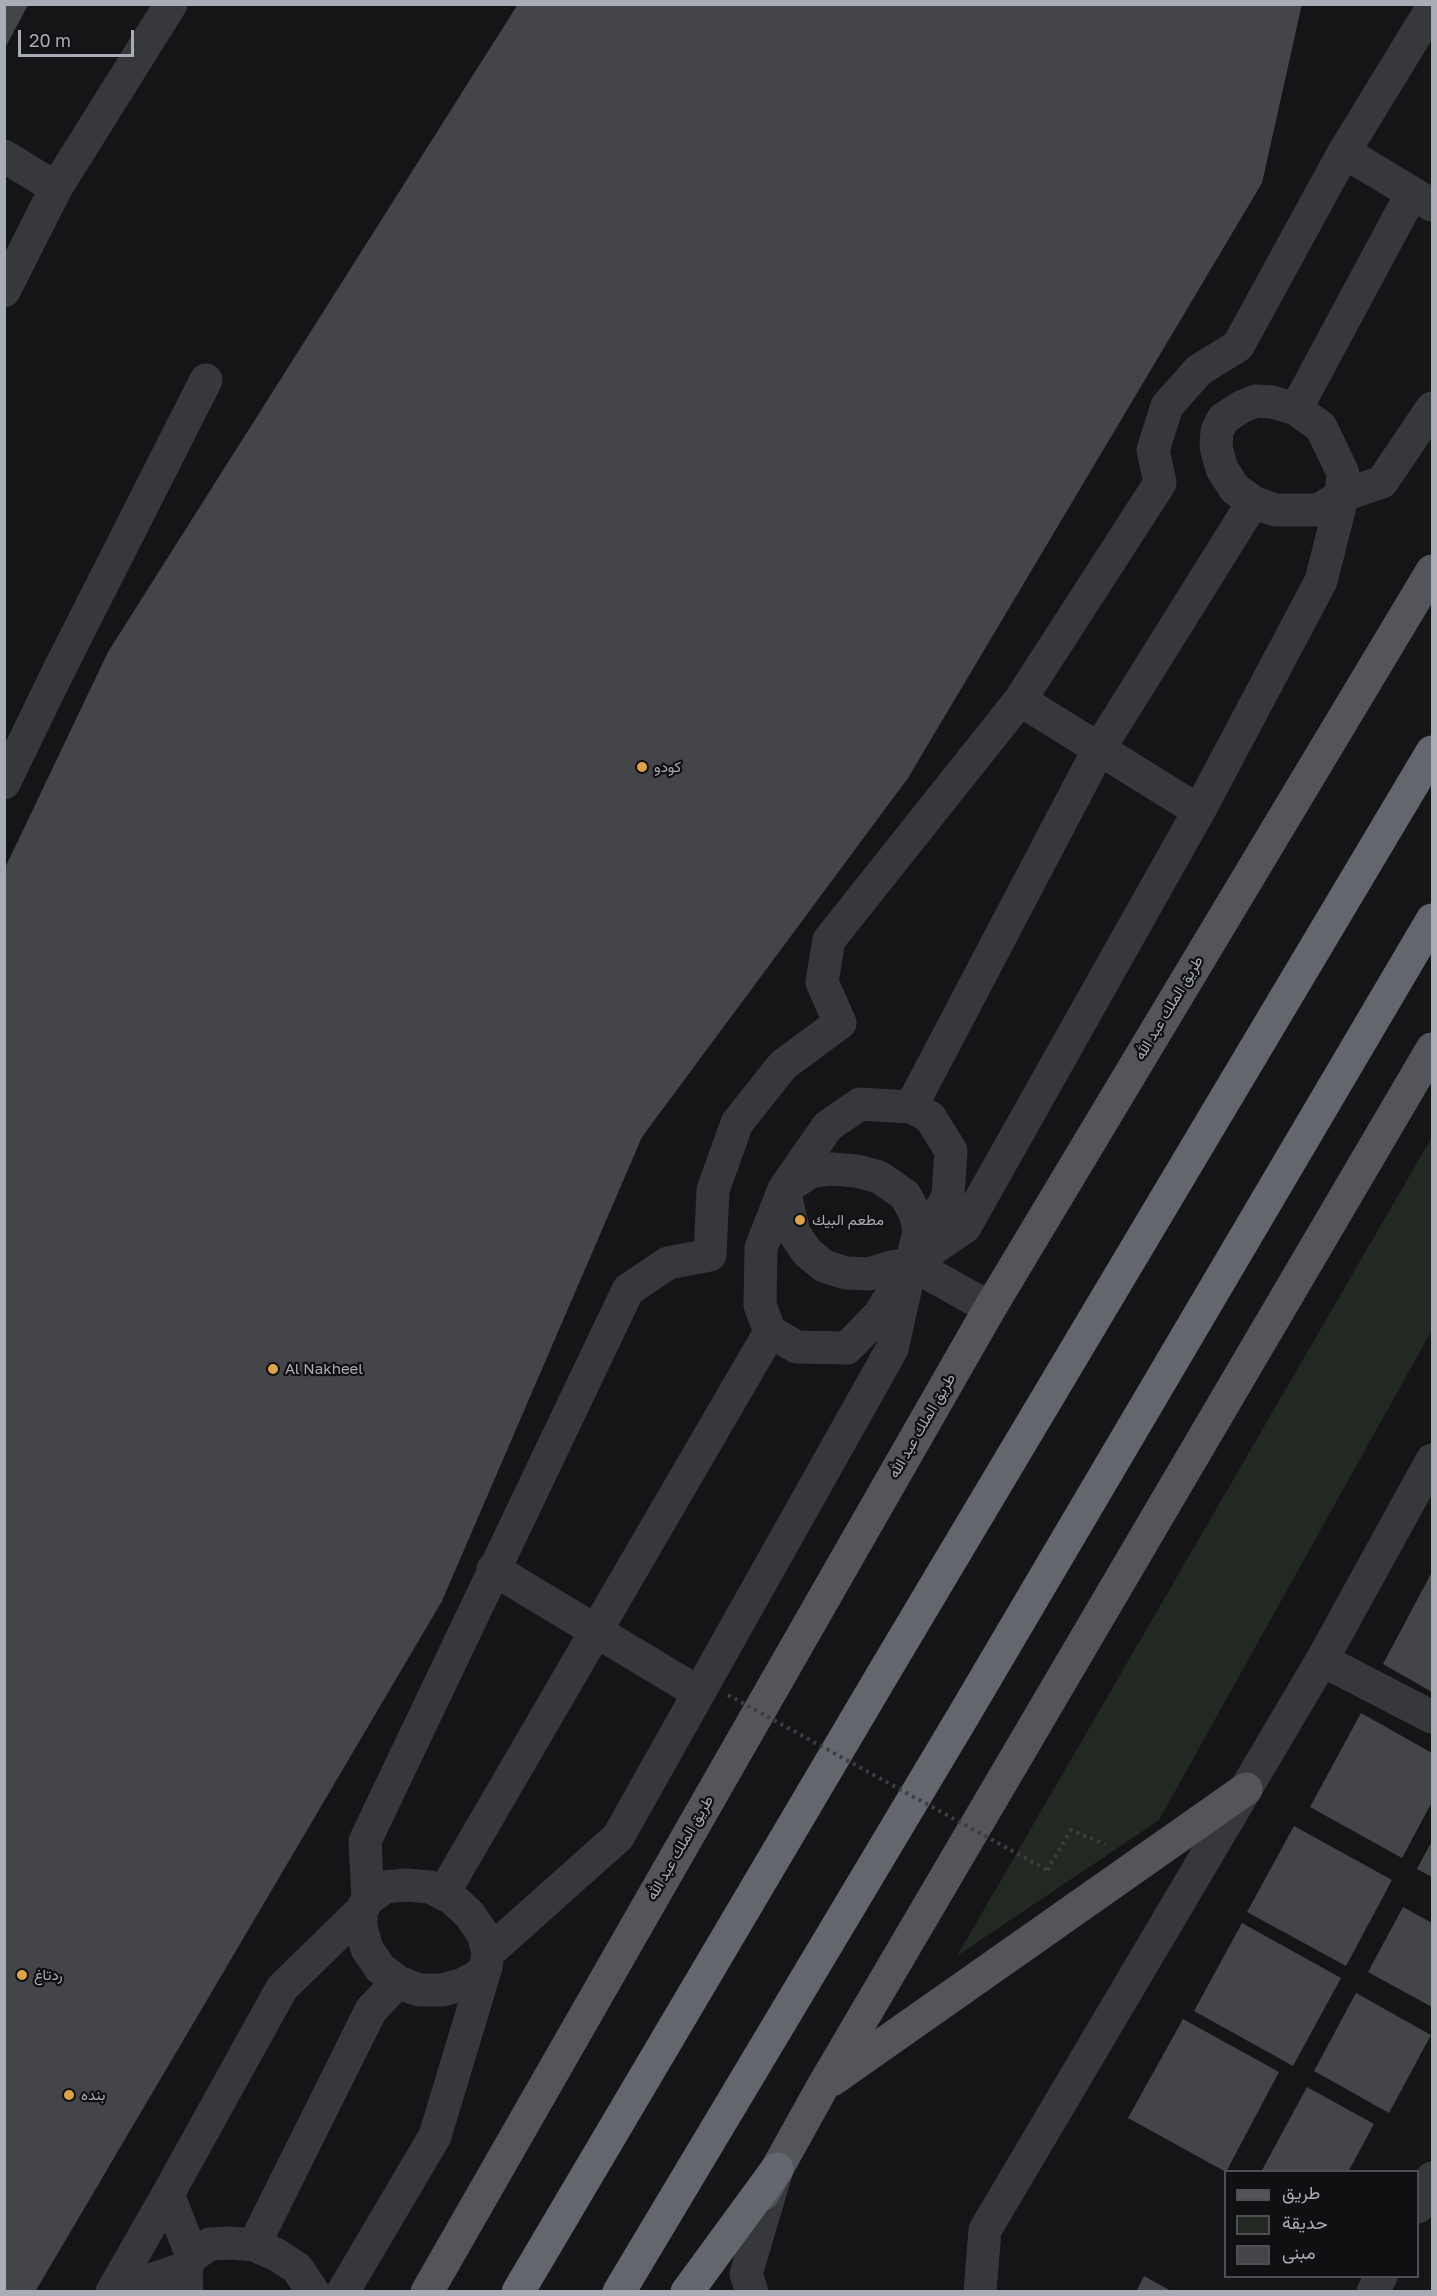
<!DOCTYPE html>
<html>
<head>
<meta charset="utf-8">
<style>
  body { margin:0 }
  #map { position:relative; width:1437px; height:2296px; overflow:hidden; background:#151517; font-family:"Golos Text",Vazirmatn,sans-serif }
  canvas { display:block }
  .frame { position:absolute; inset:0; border:6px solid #a8adb5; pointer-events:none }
  .legend { position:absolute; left:1224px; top:2170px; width:195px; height:108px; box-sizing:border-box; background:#101012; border:2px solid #4d4f53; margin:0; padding:8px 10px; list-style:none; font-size:18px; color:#a8adb5 }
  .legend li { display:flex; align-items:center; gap:12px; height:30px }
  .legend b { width:30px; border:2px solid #4d4f53 }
  .scale { position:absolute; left:18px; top:30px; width:116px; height:27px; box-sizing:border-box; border:3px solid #a8adb5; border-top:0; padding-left:8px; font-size:18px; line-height:21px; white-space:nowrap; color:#a8adb5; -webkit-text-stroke:4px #101012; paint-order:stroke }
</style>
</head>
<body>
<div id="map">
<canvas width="1437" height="2296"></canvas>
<div class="frame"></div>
<ul class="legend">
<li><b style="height:8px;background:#53555a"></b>طريق</li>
<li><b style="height:16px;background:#222822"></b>حديقة</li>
<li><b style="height:16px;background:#444549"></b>مبنى</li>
</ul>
<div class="scale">20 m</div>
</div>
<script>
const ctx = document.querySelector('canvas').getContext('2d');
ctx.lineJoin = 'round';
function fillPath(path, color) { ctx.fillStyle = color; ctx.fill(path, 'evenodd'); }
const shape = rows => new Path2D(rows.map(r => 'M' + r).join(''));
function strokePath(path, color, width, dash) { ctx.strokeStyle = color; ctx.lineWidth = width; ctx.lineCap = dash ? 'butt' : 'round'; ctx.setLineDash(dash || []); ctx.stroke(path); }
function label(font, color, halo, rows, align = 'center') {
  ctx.font = font + ' "Golos Text",Vazirmatn,sans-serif'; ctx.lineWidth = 4.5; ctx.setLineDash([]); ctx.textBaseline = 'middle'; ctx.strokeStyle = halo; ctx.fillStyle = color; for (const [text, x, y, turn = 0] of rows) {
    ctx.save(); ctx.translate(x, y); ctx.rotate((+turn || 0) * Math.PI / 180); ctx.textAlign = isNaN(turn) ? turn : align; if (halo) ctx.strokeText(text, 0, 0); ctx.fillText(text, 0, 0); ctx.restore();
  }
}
const green = shape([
  [1432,1137,1432,1330,1159,1820,957,1956]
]);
const building = shape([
  [518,4,1302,4,1262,183,908,778,642,1137,442,1601,35,2292,4,2292,4,870,108,652],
  [4,5,28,5,4,50],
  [1432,1572,1432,1692,1383,1664],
  [1361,1713,1432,1753,1432,1802,1402,1858,1310,1807],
  [1294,1826,1392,1880,1346,1966,1247,1912],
  [1432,1841,1432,1877,1417,1869],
  [1403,1907,1432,1923,1432,2007,1368,1972],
  [1242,1923,1341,1978,1293,2066,1194,2011],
  [1356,1993,1431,2035,1389,2113,1314,2071],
  [1183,2019,1279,2072,1226,2172,1128,2118],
  [1307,2087,1374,2124,1348,2172,1261,2172],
  [1144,2276,1173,2292,1136,2292]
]);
const path = shape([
  [1047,1870,1071,1830,1105,1844]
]);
const minor = shape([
  [1344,152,1432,205],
  [4,156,56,188],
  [4,291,56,188,171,4],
  [1256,401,1272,402,1296,409,1321,427,1343,473,1341,496,1319,510,1275,510,1253,502,1235,489,1222,469,1216,447,1217,431,1223,419,1241,407,1256,401],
  [1296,409,1412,193],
  [1020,700,1199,811],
  [4,783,58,672,206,380],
  [860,1104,911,1107,930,1117,951,1151,948,1196,911,1264,879,1315,847,1348,797,1347,770,1332,760,1305,761,1248,784,1189,828,1126,860,1104],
  [911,1107,1099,749,1253,502],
  [833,1169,857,1171,879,1177,905,1195,916,1215,919,1232,911,1264,891,1267,869,1274,846,1273,824,1266,807,1252,794,1233,784,1189,812,1171,833,1169],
  [911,1264,990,1308],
  [493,1569,699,1693],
  [1322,1660,1432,1717],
  [443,1894,770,1332],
  [368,1899,365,1841,628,1290,668,1263,710,1255,713,1190,737,1123,783,1065,840,1023,822,982,829,940,1020,700,1160,483,1153,450,1167,406,1199,370,1238,346,1344,152,1432,8],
  [488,1953,618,1837,892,1349,911,1264,965,1227,1199,811,1321,581,1341,502,1341,496,1382,482,1432,408],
  [1418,2207,1432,2178],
  [254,2245,371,2010,398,1982],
  [192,2256,168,2194,282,1988,361,1911],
  [112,2292,168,2194],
  [115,2292,186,2268],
  [187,2292,186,2268,192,2256,210,2244,230,2243,254,2245,277,2255,297,2268,313,2292],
  [343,2292,435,2136,486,1967,488,1953,483,1934,470,1915,452,1898,430,1887,406,1885,385,1887,368,1899,361,1911,361,1927,367,1949,380,1968,398,1982,419,1990,442,1990,461,1985,477,1977,486,1967],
  [752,2292,746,2274,776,2173],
  [980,2292,985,2230,1322,1660,1432,1460],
  [1373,2292,1381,2276]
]);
const major = shape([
  [832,2080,1246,1789],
  [763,2194,823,2086,1432,1049],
  [427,2292,990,1308,1432,571]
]);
const highway = shape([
  [518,2292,887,1667,1432,752],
  [619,2292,962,1718,1432,920],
  [687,2292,777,2169]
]);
const pathBridge = shape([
  [728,1695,1047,1870]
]);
const markers = [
  [642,767,6,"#dda447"],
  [800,1220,6,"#dda447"],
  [273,1369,6,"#dda447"],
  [22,1975,6,"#dda447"],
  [69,2095,6,"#dda447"]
];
const poiNames = [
  ["كودو",654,767],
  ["مطعم البيك",812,1220],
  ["Al Nakheel",285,1369],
  ["ردتاغ",34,1975],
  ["بنده",81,2095]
];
const streetNames = [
  ["طريق الملك عبد الله",1169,1008,-59],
  ["طريق الملك عبد الله",922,1426,-60],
  ["طريق الملك عبد الله",680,1848,-60]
];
fillPath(green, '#222822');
fillPath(building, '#444549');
strokePath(path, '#3d3e42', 4, [3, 4.5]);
strokePath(minor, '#37383b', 33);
strokePath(major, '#53555a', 33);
strokePath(highway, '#63666c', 33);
strokePath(pathBridge, '#3d3e42', 4, [3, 4.5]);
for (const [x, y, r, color] of markers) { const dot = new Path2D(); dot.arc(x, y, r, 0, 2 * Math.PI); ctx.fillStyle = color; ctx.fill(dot); strokePath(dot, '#101012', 2); }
label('15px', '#a8adb5', '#101012', poiNames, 'left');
label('15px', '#a8adb5', '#101012', streetNames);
</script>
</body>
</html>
